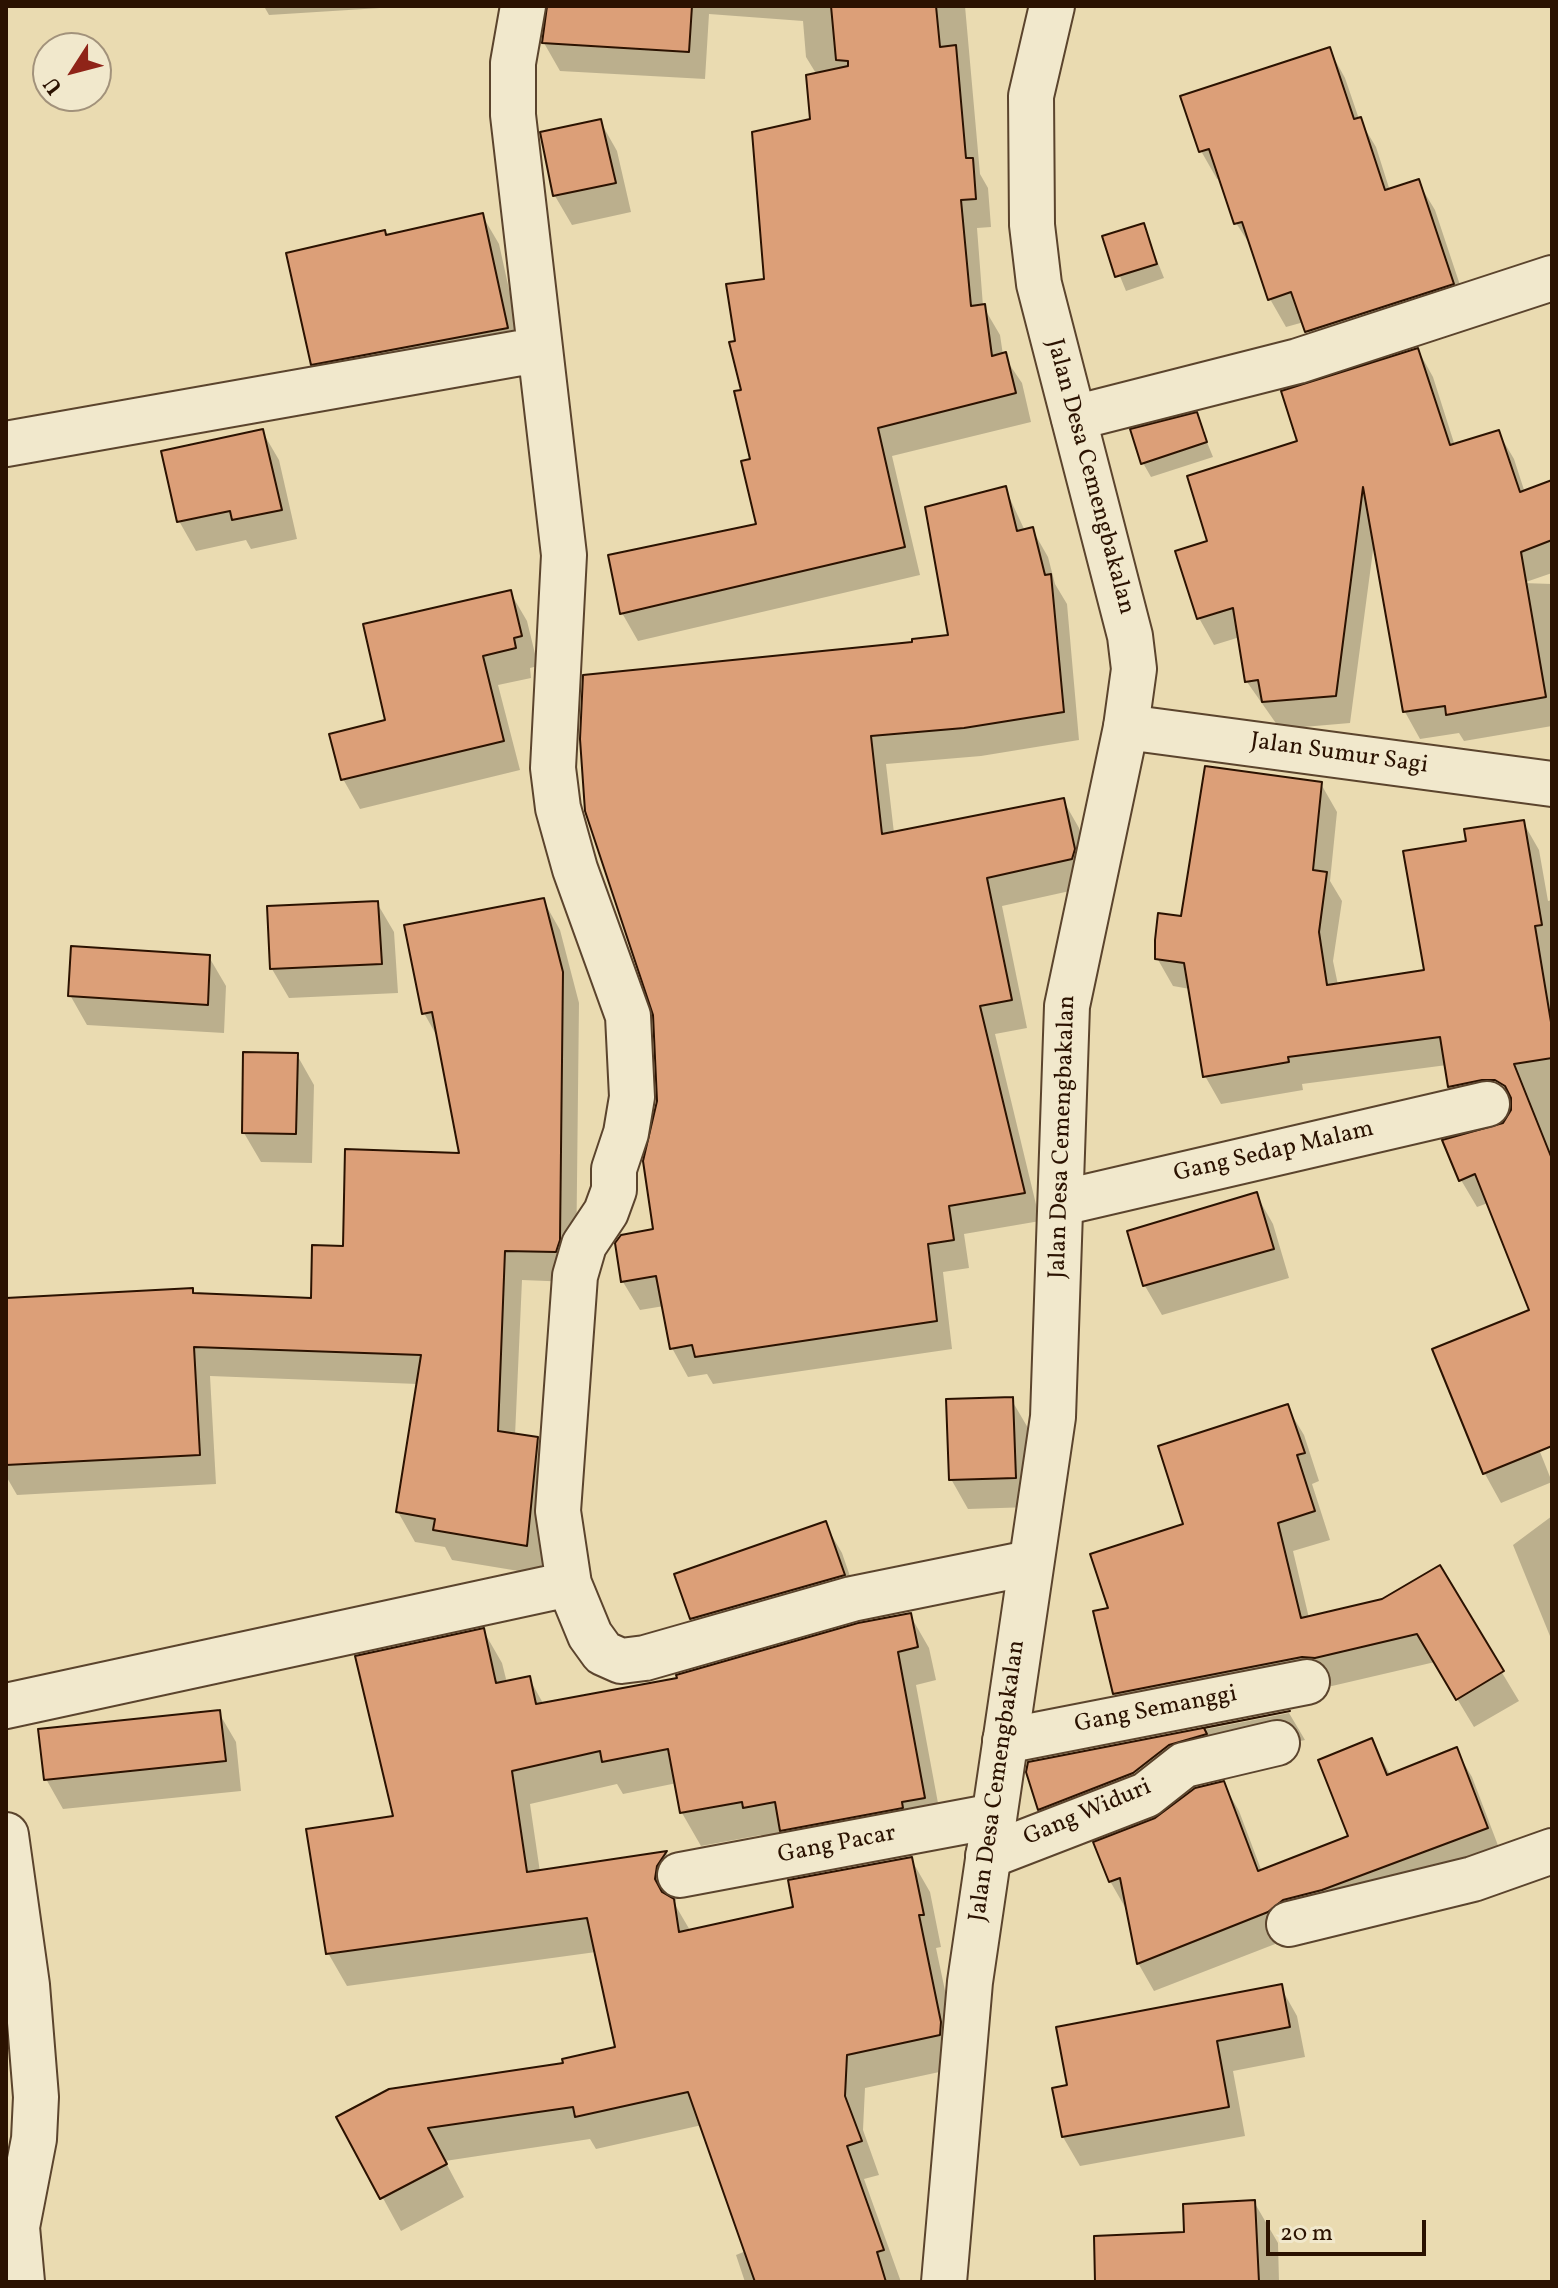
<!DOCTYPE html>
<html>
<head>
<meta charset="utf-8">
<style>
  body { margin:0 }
  #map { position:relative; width:1558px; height:2288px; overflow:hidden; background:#eadbb1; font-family:Vollkorn,serif }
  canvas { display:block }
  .frame { position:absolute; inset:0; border:8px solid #2b1201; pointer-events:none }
  .north { position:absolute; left:32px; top:32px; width:80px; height:80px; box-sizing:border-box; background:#f1e8cc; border:2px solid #a2927b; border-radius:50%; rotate:234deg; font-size:22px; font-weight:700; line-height:32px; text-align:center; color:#2b1201 }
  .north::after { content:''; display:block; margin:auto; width:28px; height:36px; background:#8f2418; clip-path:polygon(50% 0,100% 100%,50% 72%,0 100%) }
  .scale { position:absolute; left:1266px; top:2220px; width:160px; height:36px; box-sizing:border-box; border:4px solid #2b1201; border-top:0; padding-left:10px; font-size:24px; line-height:28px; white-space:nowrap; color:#2b1201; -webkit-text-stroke:6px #f1e8cc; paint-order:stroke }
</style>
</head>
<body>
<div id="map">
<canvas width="1558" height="2288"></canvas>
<div class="frame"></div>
<div class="north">U</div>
<div class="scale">20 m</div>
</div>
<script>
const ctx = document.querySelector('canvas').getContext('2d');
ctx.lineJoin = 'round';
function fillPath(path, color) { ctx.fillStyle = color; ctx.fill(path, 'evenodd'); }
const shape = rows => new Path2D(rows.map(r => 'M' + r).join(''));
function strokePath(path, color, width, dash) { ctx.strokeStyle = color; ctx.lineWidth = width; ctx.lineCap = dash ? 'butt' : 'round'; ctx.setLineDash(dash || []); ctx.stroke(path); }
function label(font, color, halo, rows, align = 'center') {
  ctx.font = font + ' Vollkorn,serif'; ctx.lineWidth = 6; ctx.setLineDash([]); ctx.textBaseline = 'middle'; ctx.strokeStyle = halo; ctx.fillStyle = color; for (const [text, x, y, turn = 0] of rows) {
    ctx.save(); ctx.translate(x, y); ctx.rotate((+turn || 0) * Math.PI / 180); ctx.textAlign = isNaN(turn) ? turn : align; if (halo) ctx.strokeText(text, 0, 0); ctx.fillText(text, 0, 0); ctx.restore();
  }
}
const shadow = shape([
  [242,6,412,6,269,15,265,8],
  [549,6,965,6,980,174,988,188,991,227,977,228,983,306,1000,335,1003,355,1022,383,1031,422,892,456,920,575,638,641,622,613,758,526,737,342,766,281,812,121,817,75,806,57,803,21,709,14,705,79,560,71,544,43],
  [1329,49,1345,78,1359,119,1376,147,1390,191,1418,182,1435,210,1469,312,1323,360,1304,322,1286,327,1270,299,1254,251,1236,223,1221,178,1217,179,1201,151],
  [600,121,617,151,631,212,572,225,555,196,542,133],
  [482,215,499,244,524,357,330,393,313,364,386,237],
  [1143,225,1164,278,1126,291,1104,237],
  [1418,350,1433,377,1455,446,1498,432,1514,459,1525,493,1552,482,1552,573,1523,583,1552,584,1552,726,1464,741,1459,733,1420,739,1405,712,1374,543,1350,723,1280,729,1247,682,1240,637,1214,645,1199,618,1210,543,1299,442],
  [1196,415,1213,457,1151,477,1143,463],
  [262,431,279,460,297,539,251,549,246,540,196,551,179,521],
  [1005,488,1025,531,1032,529,1048,557,1055,584,1067,604,1079,740,981,756,886,764,894,833,1063,800,1079,828,1090,879,1088,887,1002,906,1027,1028,995,1034,1040,1221,964,1234,969,1268,943,1272,952,1349,713,1384,707,1374,688,1377,672,1348,664,1306,640,1310,623,1282,617,1244,656,1231,645,1161,914,644,950,637],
  [510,592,527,621,538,666,530,668,531,678,498,685,520,770,360,809,343,779,387,722],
  [1321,784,1337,812,1330,881,1342,901,1333,961,1338,985,1426,972,1468,843,1523,822,1539,850,1548,901,1552,900,1552,1352,1488,1203,1477,1207,1461,1180,1505,1124,1513,1108,1499,1107,1466,1114,1450,1087,1447,1065,1302,1084,1303,1090,1221,1104,1205,1076,1190,989,1173,986,1157,958,1182,919],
  [543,900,560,930,579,1003,576,1271,572,1282,522,1280,515,1436,537,1439,554,1469,543,1575,452,1560,445,1547,415,1542,398,1512,418,1384,210,1376,216,1484,17,1495,6,1476,6,1300,192,1290,195,1295,313,1300,345,1248,461,1155,439,1040,424,1013],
  [377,903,394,932,398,993,289,998,272,969],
  [209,957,226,986,224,1033,87,1025,70,995],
  [297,1055,314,1085,312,1163,261,1162,244,1133],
  [1256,1194,1273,1224,1289,1278,1162,1315,1145,1286,1129,1232],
  [1435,1350,1503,1359,1552,1482,1501,1503,1485,1474],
  [1011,1399,1028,1428,1032,1507,968,1509,951,1479],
  [1287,1407,1304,1435,1319,1481,1312,1484,1330,1540,1293,1551,1309,1618,1383,1601,1439,1568,1519,1701,1474,1727,1435,1662,1332,1686,1319,1685,1131,1722,1115,1694,1095,1613,1110,1609],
  [1552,1516,1552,1641,1513,1545],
  [825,1524,842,1553,860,1605,709,1648,692,1618],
  [910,1615,929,1648,936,1680,916,1685,943,1830,764,1840,761,1835,701,1846,682,1813,677,1783,623,1794,617,1784,530,1804,540,1872,666,1853,685,1886,674,1903,691,1932,795,1909,911,1859,930,1892,941,1947,936,1948,959,2057,958,2068,865,2088,863,2130,879,2175,864,2179,901,2282,745,2282,736,2255,746,2251,702,2125,596,2149,590,2139,445,2161,464,2197,401,2231,339,2118,618,2049,596,1952,347,1986,328,1953,483,1630,502,1663,507,1683,529,1678,544,1705,679,1680],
  [219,1713,236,1742,241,1791,63,1809,46,1779],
  [1289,1713,1305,1740,1220,1758,1057,1838,1040,1809,1029,1764],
  [1371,1740,1391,1776,1456,1750,1472,1777,1502,1856,1154,1991,1138,1963,1126,1909,1110,1881,1156,1820,1223,1783,1239,1811,1262,1872,1351,1837],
  [1280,1986,1297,2016,1305,2057,1233,2071,1245,2136,1080,2166,1063,2137,1070,2087],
  [1254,2202,1278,2243,1279,2282,1097,2282]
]);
const building = shape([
  [547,6,692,6,689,52,542,43,547,6],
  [831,6,936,6,940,47,956,45,966,158,973,158,976,199,961,200,971,306,985,304,992,356,1006,352,1016,393,878,428,905,547,620,614,608,555,756,524,741,461,750,459,734,391,741,390,729,342,735,341,726,284,764,279,752,132,810,119,806,75,848,66,848,61,836,60,831,6],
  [1330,47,1354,119,1361,117,1385,190,1419,179,1454,284,1305,332,1291,292,1268,300,1242,222,1234,224,1209,149,1199,152,1180,96,1330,47],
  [601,119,616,183,553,196,540,132,601,119],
  [483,213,508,328,311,365,286,253,385,230,386,235,483,213],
  [1144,223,1157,264,1115,277,1102,236,1144,223],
  [1418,348,1450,445,1499,430,1520,492,1552,480,1552,540,1521,552,1546,697,1446,715,1445,706,1403,712,1363,487,1336,696,1262,702,1258,680,1245,682,1233,608,1197,619,1175,551,1207,541,1187,476,1297,441,1281,391,1418,348],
  [1197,412,1207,442,1141,464,1130,429,1197,412],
  [263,429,282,510,232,520,230,511,177,522,161,451,263,429],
  [1006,486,1017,531,1033,527,1045,575,1051,574,1064,712,964,728,871,736,882,834,1064,798,1075,849,1072,859,987,878,1012,1000,980,1006,1025,1193,949,1206,954,1240,928,1244,937,1321,695,1357,692,1345,670,1349,656,1276,621,1282,615,1243,621,1235,653,1229,643,1161,657,1101,653,1015,585,811,580,739,583,675,912,642,912,639,948,635,925,507,1006,486],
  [511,590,522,636,514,638,516,648,483,656,504,741,341,780,329,734,385,720,363,624,511,590],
  [1205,766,1322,782,1313,870,1327,872,1319,932,1327,985,1424,970,1403,851,1466,841,1464,829,1524,820,1542,925,1535,926,1552,1028,1552,1058,1514,1064,1552,1159,1552,1446,1483,1474,1432,1349,1529,1310,1475,1174,1459,1181,1442,1140,1503,1123,1511,1110,1511,1098,1505,1086,1495,1080,1482,1080,1448,1087,1440,1037,1288,1057,1289,1062,1203,1077,1184,963,1155,959,1155,940,1158,913,1181,916,1205,766],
  [544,898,563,972,560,1240,556,1252,505,1251,498,1431,538,1437,527,1546,433,1530,435,1519,396,1512,421,1355,194,1347,200,1455,6,1465,6,1298,193,1288,193,1293,311,1298,312,1245,343,1246,345,1149,459,1153,432,1012,422,1014,404,925,544,898],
  [378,901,382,964,270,969,267,906,378,901],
  [71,946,210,955,208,1005,68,996,71,946],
  [243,1052,298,1053,296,1134,242,1133,243,1052],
  [1257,1192,1274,1249,1143,1286,1127,1231,1257,1192],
  [1013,1397,1016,1478,949,1480,946,1399,1013,1397],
  [1288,1404,1305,1453,1297,1455,1315,1511,1278,1523,1301,1618,1382,1599,1440,1565,1504,1671,1456,1700,1417,1634,1315,1658,1302,1657,1113,1694,1093,1611,1108,1608,1090,1554,1183,1524,1158,1446,1288,1404],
  [826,1521,845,1575,690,1619,674,1574,826,1521],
  [911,1613,918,1647,898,1652,925,1798,902,1802,903,1808,780,1831,775,1802,743,1808,742,1802,680,1813,668,1749,602,1762,600,1751,512,1771,527,1872,667,1851,657,1866,655,1879,662,1892,674,1899,679,1932,793,1907,788,1880,912,1857,924,1915,919,1915,941,2022,940,2035,847,2055,845,2096,862,2141,847,2146,884,2250,877,2252,886,2282,755,2282,688,2092,575,2117,573,2107,428,2128,447,2164,380,2199,336,2117,389,2089,563,2063,562,2059,615,2047,587,1918,326,1954,306,1829,393,1816,355,1656,484,1628,496,1683,530,1676,536,1704,677,1678,676,1675,858,1623,911,1613],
  [220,1710,226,1761,44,1780,38,1729,220,1710],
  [1290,1711,1204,1728,1207,1734,1169,1745,1133,1773,1038,1810,1026,1772,1028,1762,1290,1711],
  [1372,1738,1387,1775,1457,1747,1488,1828,1322,1890,1283,1900,1268,1912,1137,1964,1120,1878,1109,1882,1093,1842,1155,1818,1195,1788,1224,1781,1258,1871,1348,1836,1318,1760,1372,1738],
  [1282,1984,1290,2027,1217,2041,1229,2107,1062,2137,1052,2088,1067,2085,1056,2027,1282,1984],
  [1255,2200,1259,2282,1095,2282,1094,2236,1184,2232,1183,2204,1255,2200]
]);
const minor = shape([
  [523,6,513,63,513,115,564,555,553,768,558,808,575,869,628,1016,632,1097,626,1133,614,1169,614,1190,606,1212,584,1245,575,1276,558,1511,569,1584,590,1635,603,1653,621,1661,645,1658,852,1599,1029,1563],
  [1074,418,1298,361,1552,278],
  [6,444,537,350],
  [1126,727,1552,784],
  [1061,1203,1487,1104],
  [6,1706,569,1584],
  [1005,1741,1307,1682],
  [6,1835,27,1985,36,2097,34,2139,17,2227,22,2282],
  [988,1856,1146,1795,1184,1765,1277,1743],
  [680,1875,994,1816],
  [1289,1924,1473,1879,1552,1851]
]);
const tertiary = shape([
  [944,2282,970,1982,1053,1417,1067,1006,1126,727,1134,669,1130,636,1039,284,1032,225,1031,96,1052,6]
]);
const streetNames = [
  ["Jalan Desa Cemengbakalan",1089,477,75],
  ["Jalan Sumur Sagi",1339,755,8],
  ["Jalan Desa Cemengbakalan",1064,1137,-88],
  ["Gang Sedap Malam",1274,1153,-13],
  ["Gang Semanggi",1156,1711,-11],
  ["Jalan Desa Cemengbakalan",999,1781,-82],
  ["Gang Widuri",1088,1814,-23],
  ["Gang Pacar",837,1846,-11]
];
fillPath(shadow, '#0003');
fillPath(building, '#dc9f78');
strokePath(building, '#2b1201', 2);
strokePath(minor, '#5b442d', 48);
strokePath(tertiary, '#5b442d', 48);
strokePath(minor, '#f1e8cc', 44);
strokePath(tertiary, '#f1e8cc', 44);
label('24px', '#2b1201', '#f1e8cc', streetNames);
</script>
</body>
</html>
